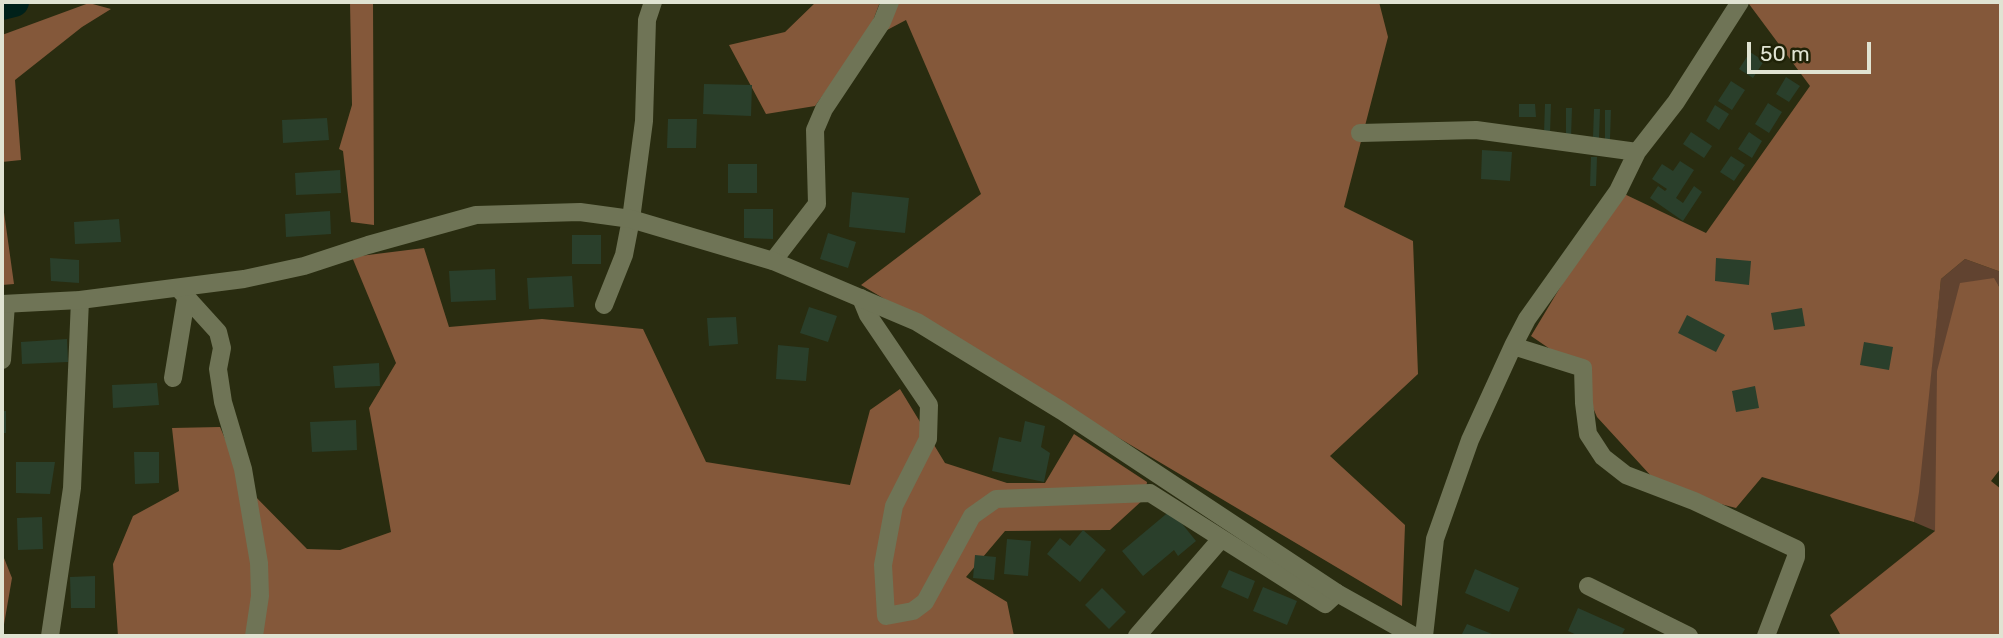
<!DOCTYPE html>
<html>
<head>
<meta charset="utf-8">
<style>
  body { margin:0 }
  #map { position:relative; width:2003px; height:638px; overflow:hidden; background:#292c10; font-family:Rubik,sans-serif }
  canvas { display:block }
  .frame { position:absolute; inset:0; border:4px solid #e0e3d2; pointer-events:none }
  .scale { position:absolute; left:1747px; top:42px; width:124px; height:32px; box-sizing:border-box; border:4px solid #e0e3d2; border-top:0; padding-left:9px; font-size:21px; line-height:24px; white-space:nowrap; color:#e0e3d2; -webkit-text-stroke:5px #1f2207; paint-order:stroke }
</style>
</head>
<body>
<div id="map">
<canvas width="2003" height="638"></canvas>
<div class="frame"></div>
<div class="scale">50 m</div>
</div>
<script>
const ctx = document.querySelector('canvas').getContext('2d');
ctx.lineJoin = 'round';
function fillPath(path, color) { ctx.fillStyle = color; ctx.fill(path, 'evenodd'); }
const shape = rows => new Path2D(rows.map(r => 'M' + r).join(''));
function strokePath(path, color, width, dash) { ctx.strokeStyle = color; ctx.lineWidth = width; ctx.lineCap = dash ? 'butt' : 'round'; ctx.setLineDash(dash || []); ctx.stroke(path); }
const green = shape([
  [1965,259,2001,272,2001,290,1998,285,1935,531,1914,522,1941,279]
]);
const forest = shape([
  [350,2,373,2,374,225,351,222,343,151,339,149,352,105],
  [816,2,880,2,868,34,815,106,766,114,729,45,785,32],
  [894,2,1379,2,1388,37,1344,207,1413,241,1418,374,1330,456,1405,525,1402,606,861,285,981,194,906,20,872,38],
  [1751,2,2001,2,2001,272,1965,259,1941,279,1919,492,1914,522,1762,477,1736,508,1663,489,1597,417,1575,366,1531,336,1618,191,1706,233,1810,86,1749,4],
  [89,3,111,9,82,27,15,80,21,160,2,162,2,35],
  [2,198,14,284,2,285],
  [424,248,449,327,542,319,643,329,706,462,850,485,870,410,900,389,945,463,1007,483,1045,483,1074,434,1147,482,1145,498,1110,530,1005,531,966,577,1007,602,1014,636,118,636,113,564,133,516,179,491,172,428,220,427,246,487,307,549,340,550,391,532,369,408,396,363,352,257],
  [1994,278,2001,290,2001,468,1991,481,2001,489,2001,636,1841,636,1830,615,1935,531,1937,371,1960,283],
  [2,553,12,578,2,636]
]);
const river = shape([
  [2,5,14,2]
]);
const building = shape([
  [1750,52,1764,61,1753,78,1739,69],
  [1786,77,1800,86,1789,102,1776,94],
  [1731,81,1745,90,1732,110,1718,101],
  [704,84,752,85,751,116,703,114],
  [1768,103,1782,112,1769,133,1755,124],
  [1519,104,1535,104,1536,117,1519,117],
  [1545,104,1551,104,1550,134,1544,133],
  [1715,105,1729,114,1719,130,1706,121],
  [1566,108,1572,108,1571,137,1566,137],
  [1594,109,1600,109,1599,138,1593,138],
  [1605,110,1611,110,1610,139,1605,139],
  [327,118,329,140,283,143,282,120],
  [668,119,697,119,696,148,667,148],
  [1691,132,1712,146,1704,158,1683,144],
  [1749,132,1762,141,1752,158,1738,149],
  [1482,150,1512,152,1510,181,1481,179],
  [1731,156,1745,165,1734,181,1720,172],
  [1591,157,1597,157,1596,186,1590,186],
  [1680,161,1694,170,1676,198,1683,203,1694,186,1702,192,1683,221,1650,198,1658,186,1665,191,1667,189,1652,179,1662,164,1673,171],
  [728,164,757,164,757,193,728,193],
  [340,170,341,193,296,195,295,173],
  [852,192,909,198,905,233,849,227],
  [744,209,773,209,773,239,744,238],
  [330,211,331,234,286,237,285,214],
  [119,219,121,242,75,244,74,222],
  [828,233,856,242,848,268,820,259],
  [572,235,601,235,601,264,572,264],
  [50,258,79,260,79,283,51,281],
  [1716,258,1751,261,1749,285,1715,281],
  [495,269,496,300,451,302,449,271],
  [572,276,574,307,529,309,527,278],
  [809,307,837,316,828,342,800,333],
  [1802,308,1805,326,1774,330,1771,313],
  [1687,315,1725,335,1716,352,1678,333],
  [736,317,738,344,709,346,707,318],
  [67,339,68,362,22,364,21,342],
  [1864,342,1893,347,1889,370,1860,365],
  [778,345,809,348,806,381,776,379],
  [379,363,380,386,335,388,333,366],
  [157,383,159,405,113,408,112,385],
  [1755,386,1759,408,1736,412,1732,391],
  [2,411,6,411,6,433,2,433],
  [356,420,357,450,312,452,310,422],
  [1025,421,1045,426,1041,447,1050,453,1044,482,992,471,999,437,1021,442],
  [134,452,159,452,159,483,135,484],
  [16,462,55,462,50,494,16,493],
  [1171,510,1196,541,1178,556,1174,550,1143,576,1122,551],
  [42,517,43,549,18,550,17,518],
  [1083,530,1106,550,1080,582,1047,554,1060,538,1070,546],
  [1007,539,1031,541,1028,576,1004,574],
  [975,555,996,557,994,580,973,578],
  [1475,569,1519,588,1509,612,1465,593],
  [1229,570,1255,581,1248,599,1221,587],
  [95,576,95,608,71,608,70,577],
  [1263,587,1297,601,1287,625,1253,611],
  [1102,588,1126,612,1109,629,1085,605],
  [1578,608,1625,629,1621,636,1579,636,1568,631],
  [1467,624,1497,636,1461,636]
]);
const minor = shape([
  [1360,133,1476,130,1637,152],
  [773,261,817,204,815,130,824,109,882,22,890,2],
  [179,289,218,332,222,348,218,369,223,402,243,469,259,563,260,596,254,636],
  [861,298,868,315,929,405,928,439,894,506,883,565,886,616,913,611,925,602,972,516,996,499,1150,493,1325,604,1337,593],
  [604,305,624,255,631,219,644,121,647,20,653,2],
  [1513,346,1583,368,1584,403,1588,434,1603,457,1626,475,1694,501,1796,549,1796,557,1766,636],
  [2,360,6,304],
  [173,378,186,299],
  [1588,586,1689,636],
  [50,636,72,488,80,300],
  [1137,636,1221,539],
  [1424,636,1435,539,1470,440,1513,346,1527,319,1618,191,1637,152,1676,102,1740,2]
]);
const tertiary = shape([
  [2,304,80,300,244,279,304,266,368,245,476,215,580,212,631,219,773,261,917,322,1062,411,1337,593,1414,636]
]);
fillPath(green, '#614330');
fillPath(forest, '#84583a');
strokePath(river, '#00211a', 30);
fillPath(building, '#2a3f2b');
strokePath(minor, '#6f7456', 18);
strokePath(tertiary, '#6f7456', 18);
</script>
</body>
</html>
